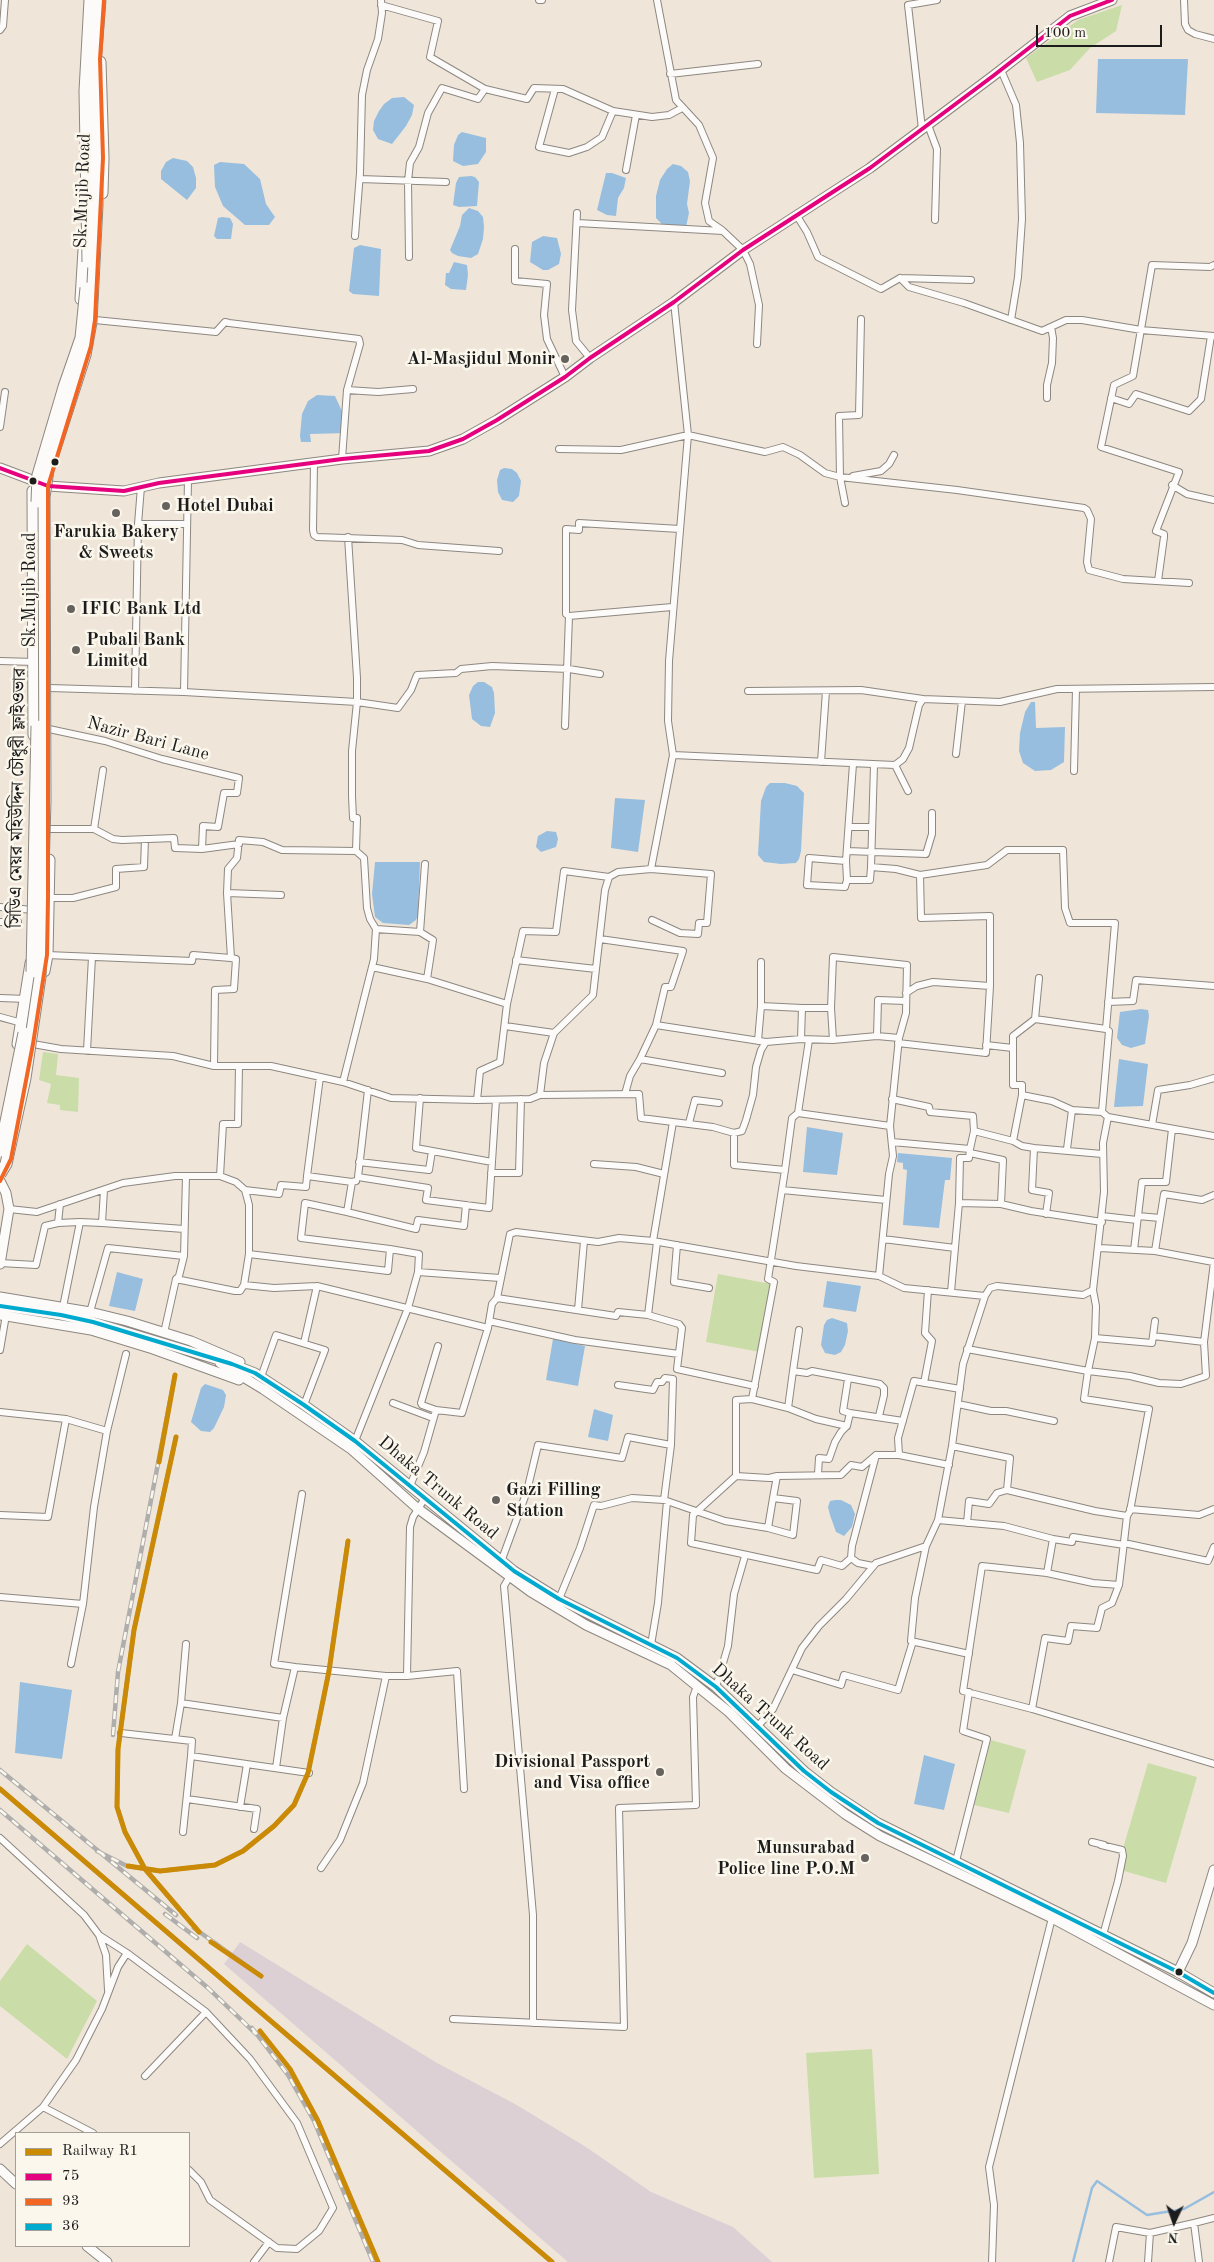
<!DOCTYPE html>
<html>
<head>
<meta charset="utf-8">
<style>
  body { margin:0 }
  #map { position:relative; width:1214px; height:2262px; overflow:hidden; background:#efe6d9; font-family:"Old Standard TT",serif }
  canvas { display:block }
  .legend { position:absolute; left:15px; top:2132px; width:175px; height:115px; box-sizing:border-box; background:#fbf7ec; border:1px solid #a29f99; margin:0; padding:6px 9px; list-style:none; font-size:15px; color:#1c1c1c }
  .legend li { display:flex; align-items:center; gap:10px; height:25px }
  .legend b { width:25px; border:1px solid #a29f99 }
  .north { position:absolute; left:1149px; top:2197px; width:50px; height:50px; -webkit-text-stroke:4px #fbf7ec; paint-order:stroke; rotate:183deg; font-size:14px; font-weight:700; line-height:20px; text-align:center; color:#1c1c1c }
  .north::after { content:''; display:block; margin:auto; width:18px; height:22px; background:#1c1c1c; clip-path:polygon(50% 0,100% 100%,50% 72%,0 100%) }
  .scale { position:absolute; left:1036px; top:25px; width:126px; height:22px; box-sizing:border-box; border:2px solid #1c1c1c; border-top:0; padding-left:6px; font-size:15px; line-height:18px; white-space:nowrap; color:#1c1c1c; -webkit-text-stroke:4px #fbf7ec; paint-order:stroke }
</style>
</head>
<body>
<div id="map">
<canvas width="1214" height="2262"></canvas>
<ul class="legend">
<li><b style="height:6px;background:#cb8a06"></b>Railway R1</li>
<li><b style="height:6px;background:#e5007d"></b>75</li>
<li><b style="height:6px;background:#f26522"></b>93</li>
<li><b style="height:6px;background:#00a9ce"></b>36</li>
</ul>
<div class="north">N</div>
<div class="scale">100 m</div>
</div>
<script>
const ctx = document.querySelector('canvas').getContext('2d');
ctx.lineJoin = 'round';
function fillPath(path, color) { ctx.fillStyle = color; ctx.fill(path, 'evenodd'); }
const shape = rows => new Path2D(rows.map(r => 'M' + r).join(''));
function strokePath(path, color, width, dash) { ctx.strokeStyle = color; ctx.lineWidth = width; ctx.lineCap = dash ? 'butt' : 'round'; ctx.setLineDash(dash || []); ctx.stroke(path); }
function label(font, color, halo, rows, align = 'center') {
  ctx.font = font + ' "Old Standard TT","Noto Serif Bengali",serif'; ctx.lineWidth = 5; ctx.setLineDash([]); ctx.textBaseline = 'middle'; ctx.strokeStyle = halo; ctx.fillStyle = color; for (const [text, x, y, turn = 0] of rows) {
    ctx.save(); ctx.translate(x, y); ctx.rotate((+turn || 0) * Math.PI / 180); ctx.textAlign = isNaN(turn) ? turn : align; if (halo) ctx.strokeText(text, 0, 0); ctx.fillText(text, 0, 0); ctx.restore();
  }
}
const industrial = shape([
  [240,1942,437,2063,515,2104,586,2147,651,2192,733,2227,772,2262,568,2262,224,1964]
]);
const green = shape([
  [1122,5,1116,31,1090,48,1070,70,1037,82,1026,58,1078,20],
  [43,1052,58,1054,56,1075,79,1078,78,1112,60,1110,60,1105,47,1103,51,1084,39,1080],
  [718,1274,771,1284,760,1352,706,1342],
  [991,1740,1026,1750,1009,1813,974,1805],
  [1148,1763,1197,1777,1166,1883,1117,1869],
  [27,1944,97,2001,67,2059,0,2006,0,1981],
  [872,2049,879,2174,814,2178,806,2053]
]);
const water = shape([
  [1098,59,1188,59,1185,115,1096,113],
  [404,97,414,105,412,115,406,126,392,144,378,139,373,130,374,121,379,111,384,104,392,98],
  [462,132,486,138,486,152,478,164,463,166,453,161,454,145,458,135],
  [173,158,187,161,193,167,196,178,196,188,187,200,161,179,161,171,166,162],
  [220,162,244,164,260,179,266,204,275,217,269,225,245,225,223,206,215,187,214,165],
  [673,164,681,166,688,172,690,181,687,204,689,213,686,227,663,225,656,218,656,196,660,180,667,169],
  [606,173,612,173,626,178,624,188,618,198,616,216,607,215,597,210],
  [471,176,475,177,479,182,477,206,459,207,453,205,456,183,459,177],
  [469,208,478,211,483,217,484,227,483,239,478,254,471,258,458,256,452,253,450,250,460,226,462,215],
  [222,217,230,218,233,224,231,239,217,239,214,236,218,218],
  [543,236,557,238,561,254,559,264,548,270,543,270,530,262,532,242],
  [360,245,381,249,379,296,353,294,349,291,354,248],
  [454,262,467,265,468,275,466,290,451,289,445,285,446,273,449,273],
  [317,395,335,396,346,420,346,433,310,434,311,442,301,442,300,436,302,414,308,401],
  [504,468,512,469,517,473,521,481,519,496,513,502,502,500,498,492,497,480,500,470],
  [478,682,484,682,492,687,494,693,495,713,490,727,481,726,472,719,469,695,473,686],
  [1031,702,1035,702,1036,728,1065,727,1064,762,1051,770,1035,771,1023,763,1019,751,1020,733,1025,712],
  [770,783,785,783,797,786,804,793,801,851,799,859,796,863,781,864,764,862,758,855,761,801,766,787],
  [615,798,645,800,638,852,611,848],
  [547,831,556,832,558,839,556,847,541,852,536,847,538,836],
  [375,862,420,862,418,915,416,920,409,925,383,923,375,917,372,894],
  [1141,1009,1148,1010,1149,1016,1145,1044,1131,1048,1122,1045,1117,1038,1120,1012],
  [1119,1059,1148,1064,1143,1106,1114,1107],
  [807,1127,843,1133,837,1175,803,1172],
  [898,1153,952,1158,950,1180,945,1180,939,1228,903,1225,907,1170,903,1169,903,1163,897,1162],
  [117,1272,143,1279,135,1311,109,1306],
  [827,1281,861,1286,856,1312,823,1307],
  [832,1318,847,1323,848,1331,845,1345,841,1352,835,1355,825,1353,821,1345,824,1325,827,1320],
  [553,1339,585,1346,578,1386,546,1380],
  [205,1384,223,1390,226,1395,224,1407,214,1428,210,1432,201,1431,191,1422,201,1388],
  [594,1409,613,1415,608,1441,588,1437],
  [835,1500,841,1500,851,1505,855,1514,852,1527,844,1536,836,1532,830,1515,828,1507,830,1501],
  [20,1682,72,1690,62,1759,15,1753],
  [924,1755,955,1764,944,1810,914,1804]
]);
const stream = shape([
  [1073,2262,1092,2188,1097,2181,1147,2215,1184,2209,1214,2192]
]);
const minor = shape([
  [539,0,542,0],
  [657,0,676,100,699,125,713,158,705,203,709,221,722,230],
  [1184,0,1185,24,1188,30,1195,34,1214,39],
  [381,5,438,21,430,57,485,89],
  [0,30,3,26,5,0],
  [1001,70,1016,105,1020,143,1022,219,1018,277,1011,320],
  [670,74,758,64],
  [555,89,539,147,569,153,587,147,602,137,613,111],
  [928,125,937,149,935,220],
  [922,129,908,5,937,0],
  [626,170,636,115],
  [360,179,446,182],
  [577,213,572,310,576,341,590,358],
  [797,216,807,232,818,257,881,289,900,278,971,280],
  [577,223,723,231,743,250,750,264,759,305,757,344],
  [355,236,360,173,362,95,367,70,378,39,382,13,381,0],
  [515,249,515,281,547,284,544,315,547,339,565,377],
  [409,257,408,181,410,163,419,147,428,113,442,88,478,99,485,89,527,99,534,88,563,89,613,111,652,117,669,115,682,108],
  [900,278,909,287,964,303,1042,331,1066,320,1082,320,1141,330,1214,336],
  [95,320,216,332,225,322,229,323,359,339,360,344,347,390,342,459],
  [347,390,378,392,413,389],
  [1047,398,1047,385,1052,363,1053,338,1051,327],
  [1111,398,1129,404,1136,394,1189,411,1201,399,1211,336],
  [0,427,5,392],
  [559,449,621,450,688,435,765,452,783,447,800,455,825,473,840,477,845,503],
  [314,463,313,530,314,535,317,537,402,540,418,545,499,551],
  [853,476,881,471,889,464,894,455],
  [840,477,957,490,1084,508,1087,510,1091,519,1087,562,1089,570,1123,579,1189,583],
  [840,477,839,416,859,415,861,319],
  [1172,485,1187,494,1214,500],
  [138,524,187,524],
  [1158,581,1164,537,1164,534,1156,531,1179,472,1101,447,1114,385,1133,376,1152,265,1210,267,1214,265],
  [569,616,566,614,566,529,579,530,579,523,680,529],
  [0,661,35,662],
  [49,688,184,692,357,702,398,708,411,690,417,675,456,673,461,669,492,666,569,669,600,674],
  [135,691,138,524,141,487],
  [748,691,861,690,923,699],
  [184,692,188,479],
  [565,726,569,616,672,607],
  [49,729,105,741,162,759,239,778,237,793,224,793,218,827,203,826,202,849],
  [956,754,962,701],
  [673,755,895,765,903,759,909,748,919,705,923,699,1000,702,1057,689,1214,687],
  [821,762,826,691],
  [853,764,846,861,809,858,807,885,845,887,847,880,870,880,871,867],
  [874,765,871,867,896,869,920,875,987,865,1007,850,1063,850,1065,908,1070,923,1115,923,1106,1029,1109,1031,1102,1112],
  [895,765,908,791],
  [1074,771,1076,689],
  [849,827,872,827],
  [48,829,94,829,113,839,122,840,174,838,175,848,202,849,239,844],
  [94,829,103,770],
  [847,851,926,854,932,834,932,813],
  [846,861,847,880],
  [651,869,673,755,668,721,669,661,688,435,674,302],
  [281,895,227,893,228,869,237,858,239,840,263,842,282,850,356,851],
  [48,898,73,898,116,887,116,869,144,867,145,839],
  [0,907,33,910],
  [0,922,18,922],
  [376,929,420,932,425,864],
  [420,932,433,940,427,979],
  [600,939,683,951,671,987,665,987,656,1025,766,1042],
  [47,955,192,961,193,955,231,958,227,893],
  [516,960,596,969],
  [761,962,761,1006],
  [372,967,427,979,507,1004],
  [906,993,917,986,933,982,990,986,990,916,921,918,920,875],
  [0,998,27,999],
  [1108,1002,1133,1001,1136,980,1214,986],
  [802,1008,831,1008,833,1040],
  [831,1008,833,957,907,965,906,1013,899,1038],
  [0,1017,22,1023],
  [1035,1019,1039,978],
  [656,1025,640,1059,722,1073],
  [505,1026,554,1033],
  [1106,1029,1035,1019,1013,1036,1013,1085,1022,1085,1022,1095,1052,1101,1072,1110,1102,1112,1108,1117,1214,1136],
  [877,1036,878,1000,906,1001],
  [809,1040,798,1113,890,1126],
  [758,1041,761,1006,802,1008,801,1039],
  [898,1043,986,1053,990,986],
  [33,1044,61,1049,173,1056,214,1066,271,1066,343,1082,391,1098,477,1100,530,1099,540,1095,639,1094,641,1118,713,1127,734,1133,742,1131,746,1120,753,1095,756,1067,761,1050,766,1042,801,1039,833,1040,877,1036,899,1038,890,1126,893,1156,889,1174,879,1276],
  [986,1045,1013,1048],
  [87,1051,92,957],
  [214,1066,215,990,234,989,236,959,231,958],
  [320,1077,307,1176,352,1182,356,1181],
  [343,1082,374,959,376,929,370,919,367,908,364,858,356,851,357,818,353,818,352,796,352,751,357,702,357,678,348,537],
  [368,1090,358,1177,428,1188,426,1200,489,1208,496,1100],
  [625,1094,630,1076,640,1059],
  [540,1095,544,1063,554,1033,593,995,605,890,609,877,618,872,651,869,711,874,707,923,699,923,698,934,680,933,652,920],
  [1022,1095,1013,1141,1022,1146,1034,1148,1102,1154],
  [420,1098,416,1148,492,1162],
  [892,1099,929,1107,930,1112,973,1116,974,1131,1013,1141],
  [477,1100,480,1071,500,1062,507,1004,523,931,556,932,564,871,609,877],
  [689,1123,695,1100,719,1103],
  [1152,1125,1158,1090,1190,1085,1214,1078],
  [734,1133,734,1165,785,1170,792,1118,798,1113],
  [892,1142,970,1149,974,1131],
  [1034,1148,1032,1190,1049,1193,1046,1214],
  [970,1149,969,1158,960,1158,959,1203,1001,1204,1031,1211,1102,1222],
  [1067,1149,1072,1110],
  [970,1153,1003,1160,1001,1204],
  [359,1162,429,1170,432,1151],
  [594,1164,636,1167,664,1174],
  [491,1173,519,1173,521,1099],
  [220,1176,223,1124,238,1124,239,1066],
  [352,1182,347,1212,416,1229,418,1220,464,1226,466,1205],
  [245,1190,279,1194,281,1185,306,1187,307,1176],
  [782,1190,886,1200],
  [9,1209,37,1212,123,1183,175,1176,220,1176,236,1182,245,1190,249,1205,249,1254,388,1271,390,1249,419,1254,418,1272,500,1278],
  [347,1212,305,1203,301,1238,390,1249],
  [1102,1216,1137,1220],
  [1138,1216,1160,1218],
  [58,1223,80,1222],
  [102,1223,184,1229],
  [883,1239,955,1248],
  [653,1241,673,1122],
  [677,1245,674,1282,709,1288],
  [1099,1248,1155,1251,1164,1194,1202,1200,1214,1195],
  [1134,1250,1142,1182,1166,1182,1172,1129],
  [1155,1251,1213,1262],
  [249,1254,244,1285,274,1288,317,1286,488,1328],
  [184,1256,186,1176],
  [0,1263,36,1265,45,1226,58,1223,60,1204],
  [1093,1290,1096,1306,1095,1338,1088,1371,1130,1376,1159,1383,1181,1384,1206,1376,1204,1342,1214,1262],
  [951,1292,959,1203],
  [985,1296,990,1288,997,1286,1083,1295,1093,1290,1104,1192,1103,1143,1108,1117],
  [497,1298,616,1316,618,1312,648,1315,679,1324,682,1328,677,1369,755,1386],
  [63,1307,80,1222,102,1223,104,1190],
  [578,1310,584,1241],
  [90,1312,108,1248,184,1256,179,1276,176,1279,235,1291,240,1291,244,1285],
  [648,1315,657,1242],
  [489,1321,575,1340,679,1354],
  [164,1333,176,1279],
  [1153,1336,1204,1342],
  [1095,1338,1152,1343,1155,1321],
  [304,1343,317,1286],
  [0,1350,6,1315],
  [793,1371,799,1330],
  [261,1377,276,1335,325,1350,304,1405],
  [848,1379,843,1411,850,1413],
  [924,1383,932,1341,925,1333,928,1290],
  [618,1385,653,1390,657,1382,662,1382,665,1378,673,1379,671,1445],
  [752,1399,774,1282,768,1279,785,1170],
  [393,1403,433,1418],
  [958,1404,991,1411,1006,1411,1054,1421],
  [788,1408,793,1371,807,1373,812,1371,880,1384,884,1388,884,1395,879,1416],
  [436,1410,422,1405,421,1403,438,1346],
  [0,1412,66,1419,107,1431,94,1507,83,1604,0,1597],
  [107,1431,126,1354],
  [355,1441,408,1308,418,1272],
  [952,1446,1010,1458,1007,1490],
  [899,1455,898,1438,914,1381,960,1389],
  [818,1474,819,1458,829,1459,835,1442,841,1432,847,1426,850,1413,903,1421],
  [736,1476,736,1400,752,1399,788,1408,816,1419,847,1426],
  [410,1486,424,1452,436,1410,462,1413,488,1328,492,1304,497,1298,510,1234,516,1232,598,1242,619,1238,653,1241,796,1266,879,1276,904,1288,985,1296,963,1364,952,1446,938,1520,926,1546,876,1563,846,1599,819,1626,802,1648,773,1709,757,1727],
  [773,1498,797,1501,793,1535,768,1528,773,1498,777,1476],
  [1130,1509,1199,1515,1214,1509],
  [0,1515,48,1517,66,1419],
  [1127,1516,1119,1585,1112,1603,1102,1608,1097,1628,1071,1626,1068,1641,1045,1638,1032,1709,1214,1764],
  [938,1520,1004,1526,1053,1539],
  [967,1523,969,1501,989,1504,997,1493,1007,1490,1095,1511,1127,1516,1130,1511,1149,1409,1084,1399,1088,1371,967,1349],
  [1124,1543,1208,1561,1214,1547],
  [926,1546,915,1598,911,1641,969,1654],
  [851,1558,842,1566,821,1560,817,1570,691,1543,693,1515,736,1476,769,1478,777,1476,841,1475,851,1465,862,1467,876,1455],
  [501,1562,527,1491,538,1445,622,1458,628,1437,671,1445,664,1500],
  [873,1566,858,1563,851,1558,852,1546,876,1455,899,1455,949,1465],
  [512,1573,504,1586,533,1915,533,2023],
  [1119,1585,1093,1583,1047,1573,1053,1539,1072,1542,1073,1537,1124,1545],
  [559,1599,580,1548,594,1505,601,1506,632,1498,664,1500,725,1521,768,1528],
  [651,1645,658,1603,667,1501],
  [71,1664,83,1604],
  [295,1667,274,1664,302,1494],
  [792,1670,841,1685,844,1675,898,1690,913,1641],
  [407,1676,410,1527,413,1517,425,1498],
  [716,1687,728,1646,734,1594,745,1556],
  [181,1703,283,1718,276,1768],
  [1032,1709,963,1691,982,1566,1047,1573],
  [283,1718,295,1667,386,1676,407,1676,457,1671,464,1789],
  [121,1733,192,1741,191,1756,309,1773],
  [175,1739,181,1703,186,1644],
  [187,1799,257,1809,254,1829],
  [240,1807,247,1764],
  [183,1832,191,1756],
  [0,1838,84,1915,99,1935,127,1953,118,1967,102,2009,76,2060,43,2107,93,2133],
  [1092,1842,1104,1845],
  [1101,1845,1122,1850,1123,1856,1118,1881,1103,1935],
  [956,1861,987,1739,963,1731,969,1692],
  [321,1868,340,1840,363,1783,386,1676],
  [99,1935,106,1955,108,1990],
  [127,1953,206,2012,145,2076],
  [453,2019,624,2027,619,1808,696,1805,693,1697,697,1686],
  [0,2144,43,2107],
  [189,2170,201,2182,210,2200,277,2248,297,2249,319,2231,333,2208,297,2123,250,2059,206,2012],
  [254,2262,269,2242],
  [992,2262,994,2205,989,2167,1052,1918],
  [1109,2262,1116,2227,1150,2233],
  [1148,2262,1150,2233,1194,2223],
  [1199,2262,1194,2223,1214,2218]
]);
const tertiary = shape([
  [1178,1972,1192,1943,1214,1870]
]);
const secondary = shape([
  [0,468,48,486,124,491,159,483,342,459,429,451,463,439,497,420,565,377,590,358,674,302,743,250,870,168,993,76,1070,16,1112,0],
  [0,1264,9,1209,6,1193,0,1181],
  [0,1297,90,1312,127,1321,191,1341,240,1362],
  [0,1306,61,1315,93,1322,232,1364,255,1373,304,1405,355,1441,514,1571,559,1599,677,1658,716,1687,804,1771,831,1792,878,1823,1178,1972,1214,1993],
  [0,1315,91,1330,153,1349,239,1380],
  [220,1363,263,1389,351,1449,417,1508,531,1592,586,1625,671,1665,729,1712,786,1769,845,1814,880,1836,1052,1918,1214,2005],
  [0,2169,16,2184],
  [87,2246,107,2262]
]);
const trunk = shape([
  [100,62,103,158,102,193],
  [81,299,84,250],
  [33,491,34,735],
  [44,971,47,955,49,860],
  [18,1044,31,963]
]);
const rail = shape([
  [176,1437,134,1630,118,1749,117,1807,125,1832,145,1869,199,1932],
  [113,1735,118,1672,175,1375],
  [0,1770,176,1915],
  [0,1789,552,2262],
  [0,1810,208,1988,256,2034],
  [97,1851,127,1866,160,1871,215,1865,243,1851,274,1826,294,1805,308,1773,318,1725,329,1671,348,1541],
  [165,1914,197,1938],
  [194,1928,261,1976],
  [252,2028,288,2075,314,2121,373,2262]
]);
const trunkBridge = shape([
  [88,262,85,91,90,0],
  [37,502,38,475,64,387,81,338,86,288],
  [32,972,37,726],
  [0,1151,24,1033],
  [0,1174,6,1164,25,1078,40,977,45,801,44,497,48,470,85,355,91,322,97,205,95,64,100,0]
]);
const bus1 = shape([
  [0,468,48,486,124,491,159,483,342,459,429,451,463,439,497,420,565,377,590,358,674,302,743,250,870,168,993,76,1070,16,1112,0]
]);
const bus2 = shape([
  [0,1181,11,1159,33,1044,47,955,48,898,48,486,91,346,95,320,103,158,100,59,104,0]
]);
const bus3 = shape([
  [0,1306,61,1315,93,1322,232,1364,255,1373,304,1405,355,1441,514,1571,559,1599,677,1658,716,1687,804,1771,831,1792,878,1823,1178,1972,1214,1993]
]);
const rail1 = shape([
  [176,1437,134,1630,118,1749,117,1807,125,1832,145,1869,199,1932],
  [159,1462,175,1375],
  [0,1789,552,2262],
  [128,1866,160,1871,215,1865,243,1851,274,1826,294,1805,308,1773,318,1725,329,1671,348,1541],
  [211,1942,261,1976],
  [260,2031,290,2069,318,2121,378,2262]
]);
const markers = [
  [565,359,5,"#66635e"],
  [55,462,4.5,"#1c1c1c"],
  [33,481,4.5,"#1c1c1c"],
  [166,506,5,"#66635e"],
  [116,513,5,"#66635e"],
  [71,609,5,"#66635e"],
  [76,650,5,"#66635e"],
  [496,1500,5,"#66635e"],
  [660,1772,5,"#66635e"],
  [865,1858,5,"#66635e"],
  [1179,1972,4.5,"#1c1c1c"]
];
const streetNames = [
  ["Sk.Mujib Road",83,191,-88],
  ["Sk.Mujib Road",30,590,-90],
  ["Nazir Bari Lane",148,739,15],
  ["সিডিএ মেয়র মহিউদ্দিন চৌধুরী ফ্লাইওভার",18,798,-89],
  ["Dhaka Trunk Road",438,1488,40],
  ["Dhaka Trunk Road",770,1717,42]
];
const poiNames = [
  ["Al-Masjidul Monir",555,359,"right"],
  ["Hotel Dubai",176,506],
  ["Farukia Bakery",116,532,"center"],
  ["& Sweets",116,553,"center"],
  ["IFIC Bank Ltd",81,609],
  ["Pubali Bank",86,640],
  ["Limited",86,661],
  ["Gazi Filling",506,1490],
  ["Station",506,1511],
  ["Divisional Passport",650,1762,"right"],
  ["and Visa office",650,1783,"right"],
  ["Munsurabad",855,1848,"right"],
  ["Police line P.O.M",855,1869,"right"]
];
fillPath(industrial, '#dcd0d5');
fillPath(green, '#cadca7');
fillPath(water, '#97bedf');
strokePath(stream, '#97bedf', 2.5);
strokePath(minor, '#8c8781', 8);
strokePath(tertiary, '#8c8781', 11);
strokePath(secondary, '#8c8781', 11);
strokePath(trunk, '#8c8781', 13);
strokePath(minor, '#fdfbf9', 6);
strokePath(tertiary, '#fdfbf9', 9);
strokePath(secondary, '#fdfbf9', 9);
strokePath(trunk, '#fdfbf9', 11);
strokePath(rail, '#afaeac', 4.5);
strokePath(rail, '#fbf7ec', 2.5, [8]);
strokePath(trunkBridge, '#8c8781', 13, []);
strokePath(trunkBridge, '#fdfbf9', 11);
strokePath(bus1, '#e5007d', 4);
strokePath(bus2, '#f26522', 4);
strokePath(bus3, '#00a9ce', 4);
strokePath(rail1, '#cb8a06', 5);
for (const [x, y, r, color] of markers) { const dot = new Path2D(); dot.arc(x, y, r, 0, 2 * Math.PI); ctx.fillStyle = color; ctx.fill(dot); strokePath(dot, '#fbf7ec', 2); }
label('18px', '#1c1c1c', '#fbf7ec', streetNames);
label('bold 18px', '#1c1c1c', '#fbf7ec', poiNames, 'left');
</script>
</body>
</html>
